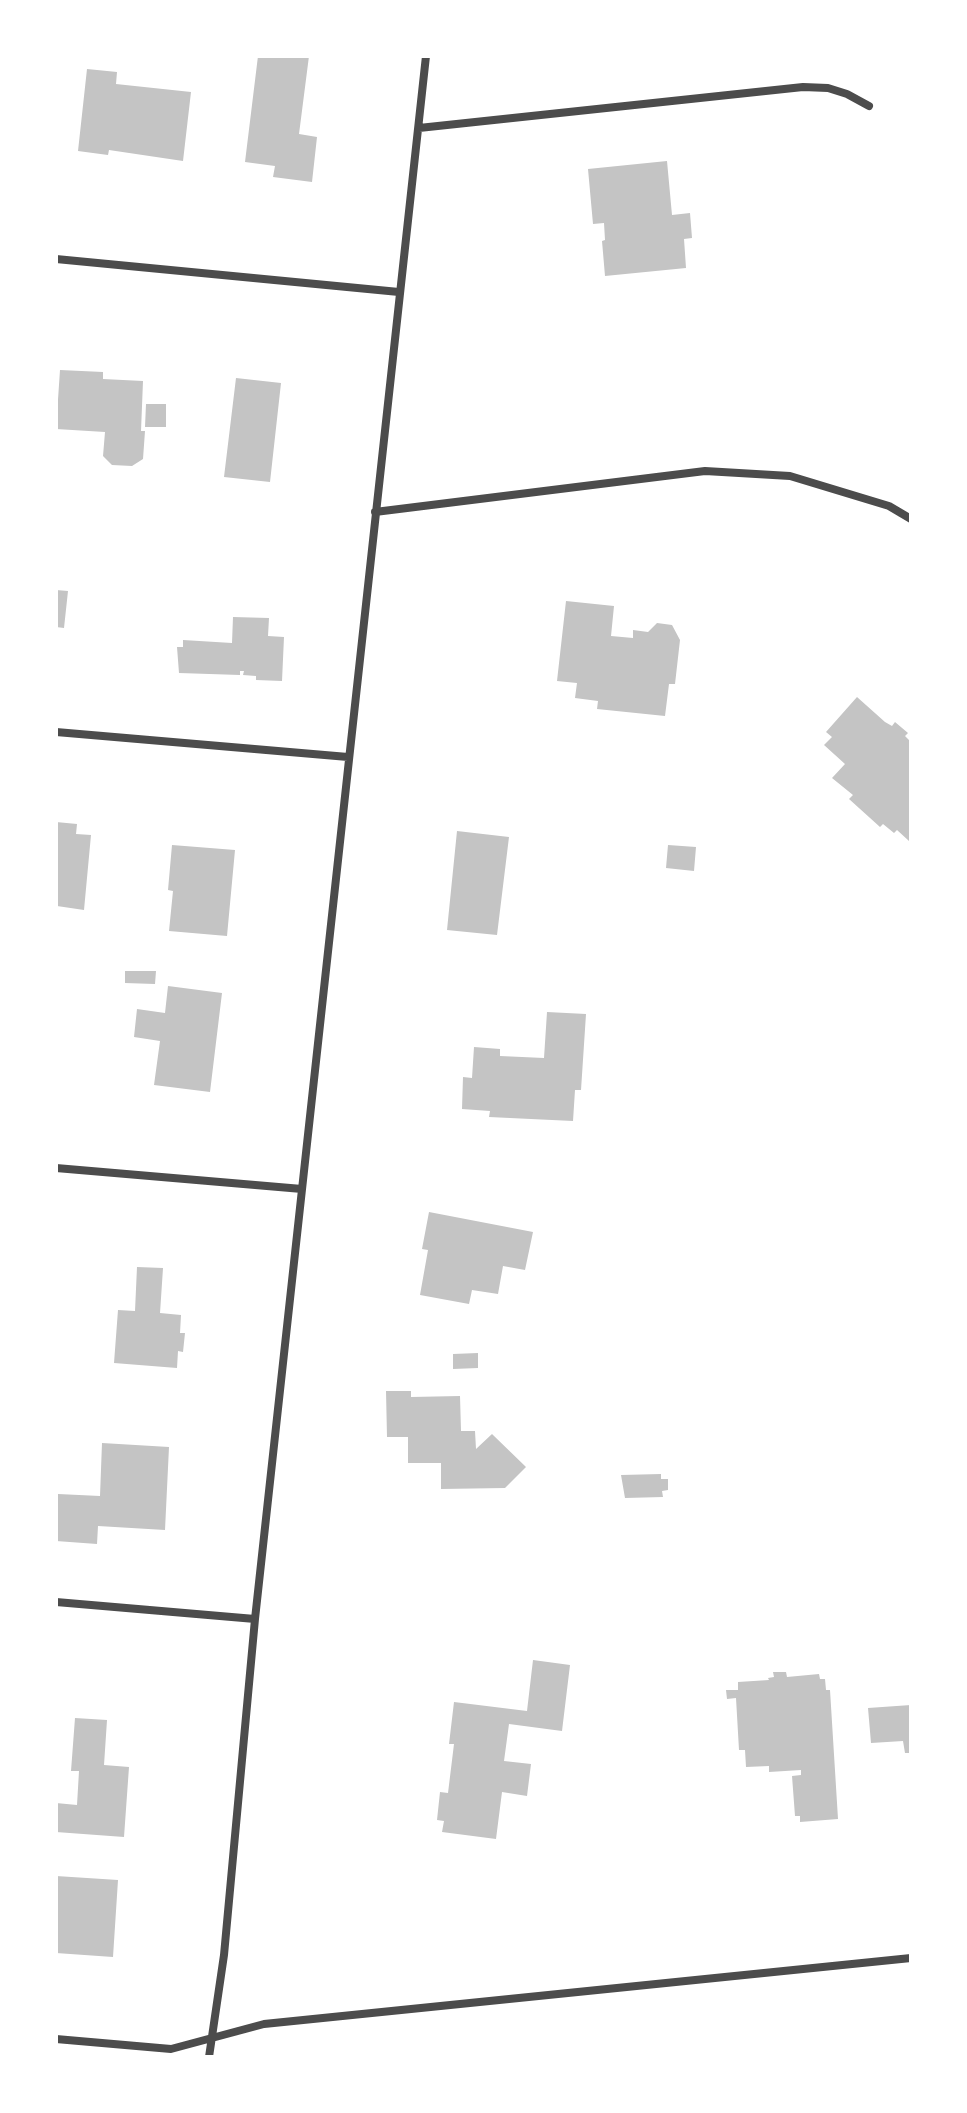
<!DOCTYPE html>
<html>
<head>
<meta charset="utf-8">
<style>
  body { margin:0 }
  #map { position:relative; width:967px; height:2113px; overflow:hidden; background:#fff; font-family:"Roboto Condensed",sans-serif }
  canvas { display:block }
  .frame { position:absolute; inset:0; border:58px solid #fff; pointer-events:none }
</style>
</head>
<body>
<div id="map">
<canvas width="967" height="2113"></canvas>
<div class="frame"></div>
</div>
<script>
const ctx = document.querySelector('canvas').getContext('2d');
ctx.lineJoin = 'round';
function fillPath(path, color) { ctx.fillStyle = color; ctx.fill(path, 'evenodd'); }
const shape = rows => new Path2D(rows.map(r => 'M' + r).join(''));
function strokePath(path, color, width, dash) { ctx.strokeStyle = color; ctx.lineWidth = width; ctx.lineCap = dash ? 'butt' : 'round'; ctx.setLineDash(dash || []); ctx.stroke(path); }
const building = shape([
  [258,56,309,56,299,134,317,137,312,182,273,177,275,166,245,162],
  [87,69,117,72,116,84,191,92,183,161,109,150,108,155,78,151],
  [667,161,672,215,690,213,692,238,684,239,686,268,605,276,602,241,605,240,604,223,593,224,588,169],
  [60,370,103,372,103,379,143,381,141,431,145,431,143,459,132,466,112,465,103,456,105,432,56,429],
  [236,378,281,383,270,482,224,477],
  [146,404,166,404,166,427,145,427],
  [56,590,68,591,64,628,56,627],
  [566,601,614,606,611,636,633,638,633,630,648,632,657,623,672,625,680,640,675,684,669,684,665,716,597,709,598,701,575,698,577,683,557,681],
  [233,617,269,618,268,636,284,637,282,681,256,680,256,676,243,675,244,671,240,671,240,675,179,673,177,647,183,647,183,640,232,643],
  [857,697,885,722,892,726,895,722,908,733,905,736,911,742,909,841,897,830,894,833,883,824,880,827,849,799,853,795,832,778,845,764,824,745,832,737,826,732],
  [56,822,77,824,76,834,91,835,84,910,57,906],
  [457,831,509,837,497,935,447,930],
  [172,845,235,850,227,936,169,931,173,891,168,890],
  [668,845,696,847,694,871,666,868],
  [125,971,156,971,155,984,125,983],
  [168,986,222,993,210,1092,154,1085,160,1041,134,1037,137,1009,165,1013],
  [547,1012,586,1014,581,1090,575,1090,573,1121,489,1117,490,1111,462,1109,463,1077,472,1078,474,1047,500,1049,500,1056,544,1058],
  [429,1212,533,1232,525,1270,503,1266,498,1294,472,1290,469,1304,420,1295,428,1250,422,1249],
  [137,1267,163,1268,160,1313,181,1315,180,1333,185,1333,183,1352,178,1351,177,1368,114,1363,118,1310,135,1311],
  [478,1353,478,1368,453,1369,453,1354],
  [386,1391,411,1391,411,1397,460,1396,461,1431,475,1431,476,1449,492,1434,526,1467,505,1488,441,1489,441,1463,408,1463,408,1437,387,1437],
  [102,1443,169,1447,165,1530,98,1526,97,1544,56,1541,58,1494,100,1496],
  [661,1474,661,1479,668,1479,668,1490,662,1491,663,1497,625,1498,621,1475],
  [533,1660,570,1665,562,1731,509,1724,504,1761,531,1764,527,1796,502,1792,496,1839,442,1832,444,1821,437,1820,440,1792,448,1793,454,1744,449,1744,454,1702,527,1711],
  [773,1672,786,1672,787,1677,819,1674,820,1679,825,1679,826,1690,830,1690,838,1819,800,1822,800,1816,795,1816,792,1776,801,1775,801,1770,769,1772,769,1766,746,1767,745,1750,739,1750,736,1698,727,1699,726,1690,738,1690,738,1682,769,1680,768,1678,774,1677],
  [911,1705,911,1753,905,1753,903,1741,871,1743,868,1708],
  [75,1718,107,1720,104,1765,129,1767,124,1837,56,1832,56,1803,77,1805,79,1771,71,1771],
  [56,1876,118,1880,113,1957,56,1953]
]);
const minor = shape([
  [419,128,803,87,828,88,847,94,869,106],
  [56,259,399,292],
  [375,512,705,471,790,476,889,506,911,519],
  [56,732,348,757],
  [56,1168,302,1189],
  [56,1602,255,1619],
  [56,2039,171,2049,264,2024,911,1958],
  [209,2057,224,1955,255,1619,426,56]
]);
fillPath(building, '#c4c4c4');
strokePath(minor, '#4c4c4c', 8);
</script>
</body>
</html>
